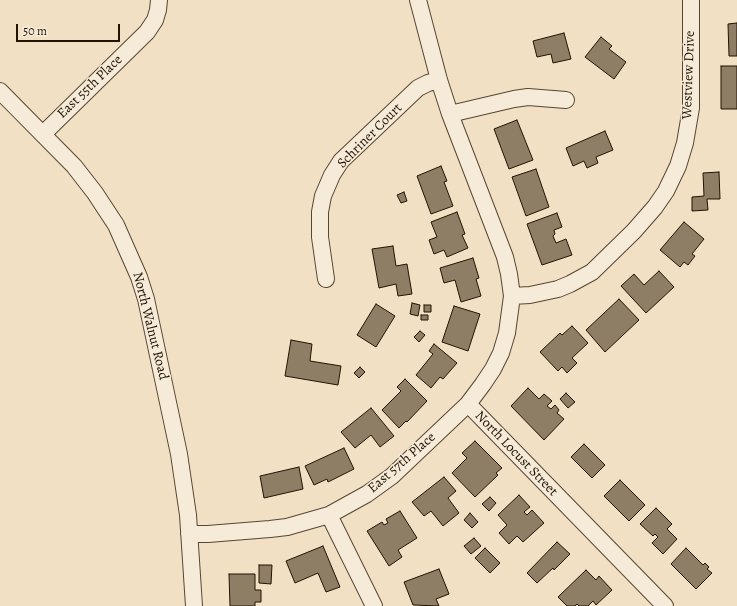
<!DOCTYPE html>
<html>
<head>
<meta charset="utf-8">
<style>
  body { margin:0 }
  #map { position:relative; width:737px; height:606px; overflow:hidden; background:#f1e0c4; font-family:Alegreya,serif }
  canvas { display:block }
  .scale { position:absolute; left:16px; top:24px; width:104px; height:18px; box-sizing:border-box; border:2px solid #221301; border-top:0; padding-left:5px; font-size:12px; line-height:14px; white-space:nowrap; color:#221301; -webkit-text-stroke:3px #f6ebd9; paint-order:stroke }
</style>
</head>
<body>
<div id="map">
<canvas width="737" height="606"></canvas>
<div class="scale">50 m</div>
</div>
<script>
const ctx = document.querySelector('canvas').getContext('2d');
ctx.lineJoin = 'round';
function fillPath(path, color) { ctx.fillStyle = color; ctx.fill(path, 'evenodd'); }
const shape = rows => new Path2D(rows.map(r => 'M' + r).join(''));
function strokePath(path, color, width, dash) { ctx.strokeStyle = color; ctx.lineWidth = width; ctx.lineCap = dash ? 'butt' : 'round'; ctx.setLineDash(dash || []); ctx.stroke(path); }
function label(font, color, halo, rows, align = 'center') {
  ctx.font = font + ' Alegreya,serif'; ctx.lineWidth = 3; ctx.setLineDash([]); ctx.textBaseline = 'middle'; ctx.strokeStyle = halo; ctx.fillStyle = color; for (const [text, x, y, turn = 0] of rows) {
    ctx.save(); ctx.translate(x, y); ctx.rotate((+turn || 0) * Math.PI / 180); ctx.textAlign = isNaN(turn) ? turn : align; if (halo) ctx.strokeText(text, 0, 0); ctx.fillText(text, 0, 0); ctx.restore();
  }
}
const building = shape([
  [737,23,737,56,729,56,728,24,737,23],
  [564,33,571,59,553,63,551,54,537,57,533,41,564,33],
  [601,37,612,46,609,49,626,62,614,79,585,57,601,37],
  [721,66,737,66,737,109,721,109,721,66],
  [517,120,533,160,509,169,494,129,517,120],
  [605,131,613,150,596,157,598,163,587,168,584,161,573,166,566,148,605,131],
  [441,166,447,181,444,182,453,206,431,214,417,176,441,166],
  [536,169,549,207,526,216,512,177,536,169],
  [719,172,720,199,707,199,708,210,692,211,692,197,704,196,703,173,719,172],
  [404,192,407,201,401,203,397,195,404,192],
  [457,212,465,234,462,235,468,248,447,257,444,250,434,254,429,240,437,237,431,222,457,212],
  [557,213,562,227,554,230,555,234,553,236,556,243,566,239,572,255,542,265,527,224,557,213],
  [684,222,704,239,692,254,695,256,688,265,684,262,680,267,660,250,684,222],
  [393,246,396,266,407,264,412,294,398,296,396,284,379,288,372,249,393,246],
  [473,258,479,278,476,279,481,296,461,302,455,280,444,283,440,268,473,258],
  [659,271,674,287,646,313,621,286,634,274,644,285,659,271],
  [619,299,639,320,605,352,586,330,619,299],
  [412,303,420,305,418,316,410,314,412,303],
  [376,304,395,316,376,347,357,335,376,304],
  [424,305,431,305,431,312,424,312,424,305],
  [454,306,480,314,468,351,442,342,454,306],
  [421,315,428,315,428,320,421,320,421,315],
  [572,326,588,343,572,358,577,363,567,373,562,367,558,371,540,352,560,333,562,335,572,326],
  [420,331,425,335,419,342,414,337,420,331],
  [291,340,312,344,310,361,341,366,338,385,285,376,291,340],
  [434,344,457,363,443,379,440,377,431,388,416,375,433,354,429,351,434,344],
  [360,367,365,372,359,378,354,373,360,367],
  [405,379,427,401,407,422,406,421,399,428,382,410,401,391,397,387,405,379],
  [528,388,539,399,544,394,552,401,547,406,551,409,555,405,559,410,557,413,564,419,544,440,511,406,528,388],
  [566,393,575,402,568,408,560,399,566,393],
  [371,408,394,436,380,447,371,435,355,448,341,432,371,408],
  [475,441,502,468,496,473,498,475,475,497,452,473,467,458,462,453,475,441],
  [584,444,605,465,592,478,571,457,584,444],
  [344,448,354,469,328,482,327,479,314,485,305,466,344,448],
  [299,467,303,489,264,498,260,476,299,467],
  [444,477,456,491,448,498,459,513,443,526,431,511,424,516,412,502,444,477],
  [620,480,645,505,629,521,604,496,620,480],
  [519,495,530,507,524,512,527,515,532,510,544,523,523,542,517,536,509,544,499,533,507,525,498,515,519,495],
  [490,497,496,503,489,511,482,504,490,497],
  [656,508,672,524,667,529,677,539,663,554,652,543,658,537,655,534,653,536,640,524,656,508],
  [400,511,417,538,398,550,402,557,389,566,367,531,382,522,384,525,388,523,386,519,400,511],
  [470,513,478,522,472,528,464,520,470,513],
  [474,538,481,546,471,554,464,546,474,538],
  [557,542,570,554,554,570,553,568,537,583,527,573,557,542],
  [323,546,340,587,326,592,318,573,295,583,286,561,323,546],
  [485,548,500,563,490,573,475,558,485,548],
  [686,548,703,565,705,563,709,567,707,569,712,573,696,589,671,564,686,548],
  [259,565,272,565,271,584,259,583,259,565],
  [439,569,449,594,436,599,439,606,413,605,404,582,439,569],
  [586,570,596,580,599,576,612,590,596,605,593,601,588,606,579,606,577,604,575,606,567,606,558,597,586,570],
  [229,574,255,574,255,590,261,590,261,602,255,602,255,606,230,606,229,574]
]);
const street = shape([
  [0,91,74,166,95,193,116,225,139,277,146,299,179,454,188,515,194,606],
  [450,114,514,99,528,97,566,100],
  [43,134,147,32,155,20,158,10,159,0],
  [326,279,320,237,320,212,323,196,332,175,341,161,418,88,428,83,439,80],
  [512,296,530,295,558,289,570,284,592,272,634,231,655,207,666,191,678,166,685,143,691,108,691,0],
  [468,404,665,606],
  [329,515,374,606],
  [189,534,208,534,270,529,287,527,329,515,367,494,392,476,468,404,483,384,493,369,501,353,507,333,512,296,509,274,505,257,450,114,439,80,418,0]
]);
const streetNames = [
  ["Westview Drive",689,75,-88],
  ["East 55th Place",90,87,-44],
  ["Schriner Court",370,136,-45],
  ["North Walnut Road",150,326,76],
  ["North Locust Street",516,454,46],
  ["East 57th Place",402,463,-41]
];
fillPath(building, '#8e7e66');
strokePath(building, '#221301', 1);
strokePath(street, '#564632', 18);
strokePath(street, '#f6ebd9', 16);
label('14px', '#221301', '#f6ebd9', streetNames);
</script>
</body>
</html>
